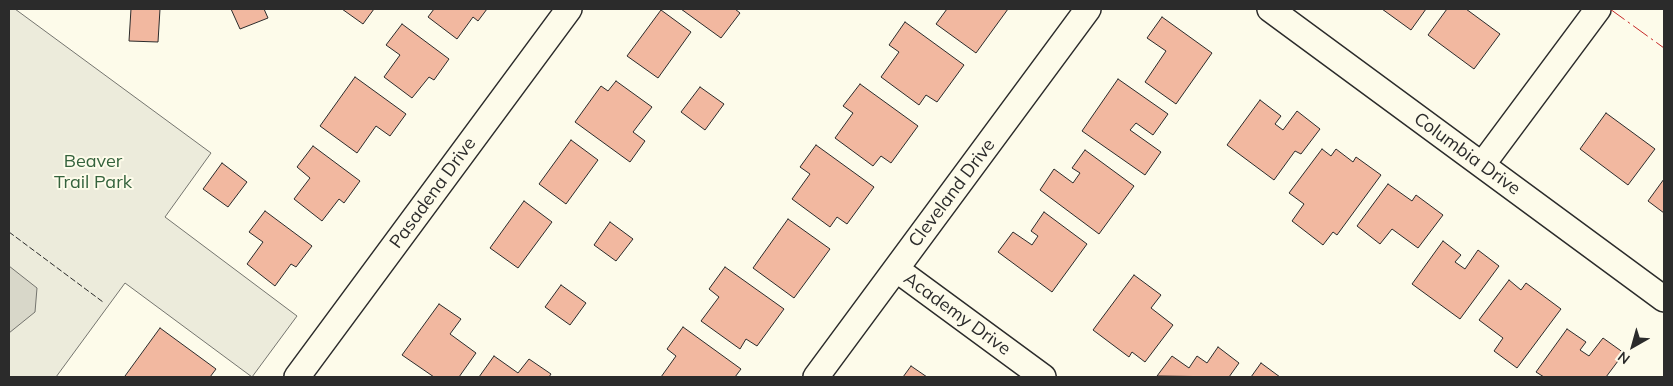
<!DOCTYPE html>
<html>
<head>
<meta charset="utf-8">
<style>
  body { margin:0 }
  #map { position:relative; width:1673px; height:386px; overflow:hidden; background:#fdfbea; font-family:Mulish,sans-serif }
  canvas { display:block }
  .frame { position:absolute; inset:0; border:10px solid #2b2b2b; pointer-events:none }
  .north { position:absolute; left:1608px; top:321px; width:50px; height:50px; -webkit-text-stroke:4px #fdfbea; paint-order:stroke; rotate:218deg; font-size:14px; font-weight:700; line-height:20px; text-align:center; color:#2b2b2b }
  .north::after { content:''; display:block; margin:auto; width:18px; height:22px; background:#2b2b2b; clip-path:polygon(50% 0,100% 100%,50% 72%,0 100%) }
</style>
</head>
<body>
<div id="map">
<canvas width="1673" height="386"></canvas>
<div class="frame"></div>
<div class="north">N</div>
</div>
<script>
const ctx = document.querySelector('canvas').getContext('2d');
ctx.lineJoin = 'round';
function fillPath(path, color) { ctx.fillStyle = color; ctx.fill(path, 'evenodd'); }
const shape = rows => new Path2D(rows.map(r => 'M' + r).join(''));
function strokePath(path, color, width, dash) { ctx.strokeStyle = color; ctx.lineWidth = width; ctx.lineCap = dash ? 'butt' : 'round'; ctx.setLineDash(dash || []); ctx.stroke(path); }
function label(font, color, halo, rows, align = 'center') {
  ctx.font = font + ' Mulish,sans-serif'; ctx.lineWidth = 4; ctx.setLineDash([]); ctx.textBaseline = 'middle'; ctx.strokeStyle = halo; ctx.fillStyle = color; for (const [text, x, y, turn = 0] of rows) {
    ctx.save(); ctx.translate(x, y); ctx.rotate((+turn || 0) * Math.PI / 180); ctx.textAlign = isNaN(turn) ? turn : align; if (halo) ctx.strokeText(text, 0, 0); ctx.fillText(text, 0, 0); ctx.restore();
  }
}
const green = shape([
  [9,9,15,9,211,153,165,217,297,316,252,377,125,283,56,377,9,377,9,9]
]);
const water = shape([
  [9,266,37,288,35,312,9,333,9,266]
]);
const building = shape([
  [131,9,160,9,158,42,129,41,131,9],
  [231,9,264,9,268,18,240,29,231,9],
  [342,9,374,9,363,24,342,9],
  [434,9,487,9,478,21,473,17,457,39,428,17,434,9],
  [681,9,735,9,740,13,721,38,681,9],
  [947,9,1008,9,976,53,936,24,947,9],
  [1382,9,1426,9,1411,30,1382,9],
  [1447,9,1466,9,1500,34,1474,69,1428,35,1447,9],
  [661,10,691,32,658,78,627,56,661,10],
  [1162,17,1212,53,1176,104,1145,82,1166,51,1147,38,1162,17],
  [905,22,964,65,937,102,926,95,919,105,881,77,899,52,889,45,905,22],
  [402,24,449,59,434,80,429,77,412,98,384,77,400,55,386,45,402,24],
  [355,77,406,114,390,136,376,126,357,153,320,126,355,77],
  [1118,79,1168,114,1153,135,1136,123,1130,130,1161,152,1145,175,1082,131,1118,79],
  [616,81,652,107,633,132,645,141,630,162,575,122,601,86,608,91,616,81],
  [860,84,918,126,891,163,881,156,873,166,835,138,853,113,843,106,860,84],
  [700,87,724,104,705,130,681,112,700,87],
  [1260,100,1281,116,1275,124,1283,130,1297,111,1320,129,1301,154,1295,151,1274,180,1227,145,1260,100],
  [1606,113,1655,149,1628,185,1580,149,1606,113],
  [571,140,598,160,566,204,539,184,571,140],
  [816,145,874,187,847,224,837,217,830,227,792,199,810,174,800,167,816,145],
  [313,146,360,181,344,203,339,199,322,221,294,199,310,178,297,167,313,146],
  [1322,149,1331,156,1336,149,1353,162,1356,157,1381,175,1337,235,1333,232,1323,245,1292,221,1304,204,1289,193,1322,149],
  [1085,150,1134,186,1099,234,1040,190,1054,169,1073,183,1080,173,1072,168,1085,150],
  [222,163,247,182,228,207,203,189,222,163],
  [1664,179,1664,213,1648,201,1664,179],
  [1388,184,1412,201,1416,195,1443,215,1418,248,1392,229,1380,244,1357,226,1388,184],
  [524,201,552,222,518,268,490,248,524,201],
  [265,211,312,246,296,267,291,264,275,286,247,264,263,242,249,232,265,211],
  [1044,212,1087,244,1052,292,998,252,1013,232,1032,245,1038,236,1031,231,1044,212],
  [788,219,830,249,794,298,753,268,788,219],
  [610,222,633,239,616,261,594,245,610,222],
  [1443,241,1461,255,1455,262,1465,269,1478,250,1499,266,1460,319,1412,284,1443,241],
  [725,267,784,309,757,346,746,339,740,349,701,321,719,297,709,289,725,267],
  [1134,275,1161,295,1151,308,1173,325,1145,362,1132,352,1129,357,1093,330,1134,275],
  [1509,280,1521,290,1526,283,1561,309,1517,368,1494,351,1503,338,1479,320,1509,280],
  [561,285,586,303,570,325,545,307,561,285],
  [439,304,461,319,450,334,476,353,459,377,434,377,402,355,439,304],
  [683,327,741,369,735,377,661,377,676,356,667,349,683,327],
  [160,328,216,369,210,377,127,377,125,376,160,328],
  [1567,329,1586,342,1580,350,1589,356,1603,338,1624,353,1606,377,1544,377,1536,372,1567,329],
  [1218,347,1239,363,1229,377,1157,376,1172,356,1189,368,1197,356,1207,363,1218,347],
  [494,356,518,373,529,359,551,374,549,377,479,377,494,356],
  [1261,363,1280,377,1251,377,1261,363],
  [911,366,927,377,903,377,911,366]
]);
const minor = shape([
  [1270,9,1664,299],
  [1482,165,1598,9],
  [896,269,1043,377],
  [297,377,569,9],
  [816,377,1088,9]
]);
const fence = shape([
  [9,232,103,302]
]);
const power = shape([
  [1610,9,1664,48]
]);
const streetNames = [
  ["Columbia Drive",1467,154,36],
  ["Pasadena Drive",433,193,-54],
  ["Cleveland Drive",952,193,-53],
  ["Academy Drive",957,314,36]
];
const parkNames = [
  ["Beaver",93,162],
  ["Trail Park",93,183]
];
fillPath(green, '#ecebdb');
strokePath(green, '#74746e', 1);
fillPath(water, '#d8d7c9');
strokePath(water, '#74746e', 1);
fillPath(building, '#f2b8a0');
strokePath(building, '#2b2b2b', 1);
strokePath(minor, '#2b2b2b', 28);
strokePath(minor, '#fdfbea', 25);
strokePath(fence, '#2b2b2b', 1, [6, 2.5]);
strokePath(power, '#c62828', 1, [18, 4, 2.5, 4]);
label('18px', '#2b2b2b', '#fdfbea', streetNames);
label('18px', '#34623c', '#fdfbea', parkNames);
</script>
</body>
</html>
